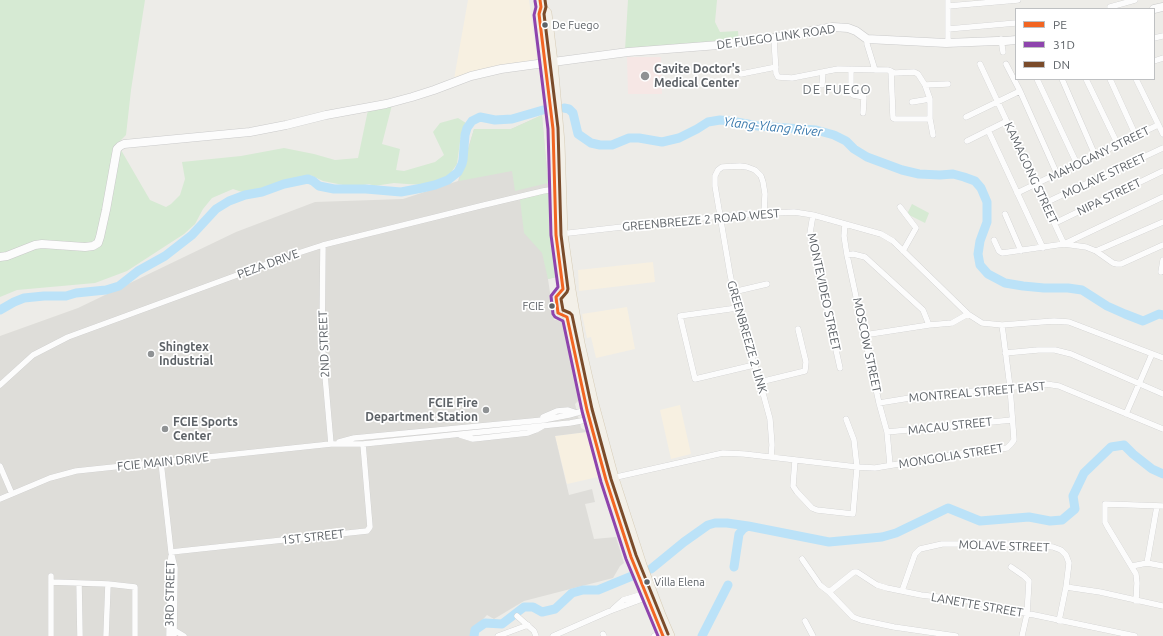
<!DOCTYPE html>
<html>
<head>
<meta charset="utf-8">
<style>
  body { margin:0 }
  #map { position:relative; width:1163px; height:636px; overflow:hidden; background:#edece8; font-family:Ubuntu,sans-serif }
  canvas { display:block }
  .legend { position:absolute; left:1015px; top:8px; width:140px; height:72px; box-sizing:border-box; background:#fff; border:1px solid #bec0c2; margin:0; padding:5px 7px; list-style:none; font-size:12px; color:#5d6267 }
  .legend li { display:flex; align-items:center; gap:8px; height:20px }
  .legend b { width:20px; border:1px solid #bec0c2 }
</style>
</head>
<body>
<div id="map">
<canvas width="1163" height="636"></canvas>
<ul class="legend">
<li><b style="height:5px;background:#f26522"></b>PE</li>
<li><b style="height:5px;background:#8e44ad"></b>31D</li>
<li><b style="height:5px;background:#7a4b2a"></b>DN</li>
</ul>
</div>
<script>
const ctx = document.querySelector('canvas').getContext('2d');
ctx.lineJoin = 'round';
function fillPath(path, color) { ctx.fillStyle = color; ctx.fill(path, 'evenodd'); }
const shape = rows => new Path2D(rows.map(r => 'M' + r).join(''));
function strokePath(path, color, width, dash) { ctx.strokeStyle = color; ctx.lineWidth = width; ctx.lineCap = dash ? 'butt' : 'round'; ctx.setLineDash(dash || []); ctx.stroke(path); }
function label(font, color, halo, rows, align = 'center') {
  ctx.font = font + ' Ubuntu,sans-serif'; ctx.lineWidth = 3.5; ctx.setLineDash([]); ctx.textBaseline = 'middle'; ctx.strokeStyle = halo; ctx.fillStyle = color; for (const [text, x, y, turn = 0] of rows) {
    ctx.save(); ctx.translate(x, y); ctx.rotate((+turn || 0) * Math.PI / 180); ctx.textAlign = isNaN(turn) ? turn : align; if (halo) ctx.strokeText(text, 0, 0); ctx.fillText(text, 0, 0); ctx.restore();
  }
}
const commercial = shape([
  [468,0,529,0,537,59,496,68,454,79],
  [653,262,655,282,579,291,578,270],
  [627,307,635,349,596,358,591,337,587,338,582,314],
  [680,405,691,454,671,459,660,410],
  [587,432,598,477,567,484,555,436]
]);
const industrial = shape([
  [542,115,549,192,551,235,557,277,548,279,554,320,563,319,580,396,580,399,575,404,581,428,585,430,587,432,555,436,569,495,592,489,595,502,585,504,594,539,616,537,624,563,620,566,613,578,524,601,494,619,487,615,470,633,470,636,0,636,0,336,78,308,236,232,315,202,403,199,458,181,474,129,511,129]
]);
const medical = shape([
  [627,57,661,57,662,94,628,94]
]);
const green = shape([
  [0,0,145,0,131,90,126,135,119,142,121,150,150,200,166,207,171,204,180,195,185,179,182,162,241,156,284,148,314,154,335,160,358,158,368,110,392,105,382,144,400,149,396,170,404,171,435,162,444,155,433,132,440,123,458,118,466,123,461,135,457,164,450,174,434,184,427,185,407,184,394,183,374,186,369,184,353,187,323,181,310,175,283,182,250,192,242,192,233,189,212,198,203,209,195,224,184,234,127,271,95,283,17,290,0,297],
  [628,0,717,0,715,22,720,32,738,31,739,42,625,50],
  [542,115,548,183,515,191,512,171,459,181,474,129,511,129],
  [549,192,551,235,557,277,548,279,542,253,524,233,520,200],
  [912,204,929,213,925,223,907,214]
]);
const river = shape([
  [564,108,569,109,573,113,578,134,591,143,600,145,612,145,629,138,639,138,662,142,679,138,697,129,708,122,720,120,731,121,758,126,816,130,834,135,846,141,854,149,867,157,902,170,919,174,940,175,953,174,964,177,975,181,981,188,987,202,987,222,980,241,978,254,980,265,988,274,1005,283,1023,286,1044,288,1068,288,1082,290,1107,306,1125,314,1143,321,1159,314,1163,315],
  [0,310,14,302,24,298,44,296,66,296,76,293,106,290,119,286,138,271,165,256,192,235,216,209,229,201,245,195,262,192,284,184,308,179,313,181,319,186,334,189,366,189,401,192,422,188,435,185,448,180,458,172,462,164,463,160,465,135,467,128,472,121,480,117,495,120,512,119,543,110],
  [734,567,739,534,743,529,748,526],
  [651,569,684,542,708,525,715,523,727,523,748,526,829,542,882,537,896,533,948,508,980,521,1029,517,1050,521,1062,520,1075,509,1073,496,1084,473,1111,447,1124,445,1133,454,1152,469,1163,474],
  [474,636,475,630,485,623,502,624,524,607,533,607,542,612,555,609,572,593,583,590,598,590,632,576],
  [702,636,728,585]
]);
const street = shape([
  [948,6,1018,0],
  [1110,7,1135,0],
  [948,29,1016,23],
  [774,38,776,73,778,77,792,78,838,69,888,70,895,73,914,72,918,74,925,85,930,99,930,119,895,119,893,118,891,71],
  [1154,38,1163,36],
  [867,39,867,44,875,70],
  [948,39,948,0],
  [1001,39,1003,52],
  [1154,61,1163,58],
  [980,64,1064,244,1163,197],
  [1006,64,1020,91,1057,174],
  [851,70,851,93,853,95,864,97,863,113],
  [741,74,776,67],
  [1037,79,1077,164],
  [1062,79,1095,155],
  [1086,79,1118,145],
  [1110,79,1136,136],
  [1136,79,1163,134],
  [822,85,823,72],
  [925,85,948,84],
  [912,102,930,99],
  [966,117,1020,91],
  [930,119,933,135],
  [988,130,1043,248],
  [967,141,1007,121],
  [1017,193,1158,125],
  [1045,203,1163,148],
  [900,207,916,228,903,251],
  [764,214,765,194,763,182,761,176,755,170,747,167,740,166,722,167,718,170,715,176,715,186,730,274,737,308,760,382,770,419,772,445,771,457],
  [1005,214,1021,251],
  [813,215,810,233,840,368],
  [1055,223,1163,171],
  [845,224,844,236,847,255,879,403,887,432,890,465],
  [560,234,720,216,794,212,813,215,881,234,893,241,968,314,982,323,1002,325,1054,321,1069,322,1163,358],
  [994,240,999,251,1002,253,1064,244,1086,247,1096,251,1113,263,1117,264,1121,264,1163,245],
  [323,245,322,341,331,444],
  [1096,251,1163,222],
  [847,255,853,254,865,257,923,310,929,325],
  [1161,272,1163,260],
  [733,292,767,284],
  [737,308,680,316,695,379,754,365],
  [864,335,929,325,952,323,968,314],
  [1005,353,1038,350,1055,350,1071,354,1163,394],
  [760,382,805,371,806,362,798,329],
  [0,385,33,355,68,337,289,256,323,245,480,206,543,191,555,189],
  [879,403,922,396,1046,384,1059,386,1163,429],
  [1126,414,1152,354],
  [543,417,557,411,568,410,577,413],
  [887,432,1012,420],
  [460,435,473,439,528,433,536,430,543,426],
  [339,442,354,438,543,420,569,415,590,409],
  [795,460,793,486,797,492,812,508,817,510,853,514,857,467,854,440,846,419],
  [161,462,171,552,175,568,174,636],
  [0,466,12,494],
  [612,478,723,453,744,454,857,467,875,468,952,455,1007,448,1011,444,1014,440,1010,387,1002,325],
  [0,499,50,478,76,471,331,444,363,444,570,423,592,419],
  [171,552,367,531,370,527,363,444],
  [802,559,820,585,829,592,853,617,861,620,894,627,956,636],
  [1147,563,1157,506],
  [1132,566,1147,563,1163,566],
  [1011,567,1024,576,1029,581,1027,614,1022,636],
  [51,582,108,584,135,587,135,636],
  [79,583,80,636],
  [1066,587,1100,592,1163,606],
  [902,591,915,554,920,549,942,544,1017,544,1053,547,1061,550,1066,555,1069,563,1066,587,1059,621],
  [829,592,854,572,857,572,877,585,887,588,921,595,963,600,1135,636],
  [1136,601,1137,583,1136,574,1107,526,1105,522,1105,504,1163,506],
  [613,609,623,600,643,594,646,595],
  [517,616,534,631,536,636],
  [805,621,813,636],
  [172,630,174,630,184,636],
  [603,634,604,636],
  [51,636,51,576],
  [106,636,108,584],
  [169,636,170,568,171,556],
  [498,636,528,625],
  [553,636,610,611,645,598,648,595],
  [654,636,665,632]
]);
const secondary = shape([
  [1154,9,1163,7],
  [553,62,628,52,719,45,774,38,833,27,848,28,856,31,867,39,946,43,997,41,1005,41,1016,40],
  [0,257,7,256,35,245,42,244,85,247,93,246,98,243,100,237,106,210,117,149,120,146,124,144,250,132,286,125,326,115,386,104,412,97,434,90,471,76,501,69,545,63]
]);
const primary = shape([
  [540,0,541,7,539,14,553,129,556,235,570,333,587,410,606,480,631,557,663,636],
  [541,7,547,13,553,62,560,143,563,234,571,290,580,343,593,400,614,478,642,565,661,615,670,636]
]);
const bus1 = shape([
  [540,0,541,7,539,14,553,129,556,235,563,289,556,297,558,313,567,317,587,410,606,480,631,557,663,636]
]);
const bus2 = shape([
  [535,1,536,7,534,15,548,129,551,235,558,287,551,296,553,314,555,317,563,321,582,411,601,482,626,559,658,636]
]);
const bus3 = shape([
  [545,0,546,7,544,14,558,128,561,235,568,289,567,292,561,299,563,310,570,313,572,315,592,409,611,479,636,555,668,634]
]);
const markers = [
  [545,25,3.5,"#5d6267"],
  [645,76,5,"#8f9294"],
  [552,306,3.5,"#5d6267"],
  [151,354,4,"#8f9294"],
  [486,410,4,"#8f9294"],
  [165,429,4,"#8f9294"],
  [647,582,3.5,"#5d6267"]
];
const busNames = [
  ["De Fuego",552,25],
  ["FCIE",544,306,"right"],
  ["Villa Elena",654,582]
];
const streetNames = [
  ["DE FUEGO LINK ROAD",776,37,-8],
  ["MAHOGANY STREET",1099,154,-26],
  ["KAMAGONG STREET",1031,173,65],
  ["MOLAVE STREET",1104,176,-25],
  ["NIPA STREET",1109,197,-26],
  ["GREENBREEZE 2 ROAD WEST",701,220,-5],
  ["PEZA DRIVE",268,264,-20],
  ["MONTEVIDEO STREET",824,292,78],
  ["GREENBREEZE 2 LINK",747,337,74],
  ["2ND STREET",324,344,-92],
  ["MOSCOW STREET",867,345,78],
  ["MONTREAL STREET EAST",977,392,-5],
  ["MACAU STREET",950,426,-6],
  ["MONGOLIA STREET",951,456,-9],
  ["FCIE MAIN DRIVE",163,462,-6],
  ["1ST STREET",313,537,-6],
  ["MOLAVE STREET",1004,546,2],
  ["3RD STREET",170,594,-89],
  ["LANETTE STREET",977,605,10]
];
const poiNames = [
  ["Cavite Doctor's",654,69],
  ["Medical Center",654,83],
  ["Shingtex",159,347],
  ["Industrial",159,361],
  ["FCIE Fire",478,403,"right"],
  ["Department Station",478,417,"right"],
  ["FCIE Sports",173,422],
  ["Center",173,436]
];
const neighbourhoodNames = [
  ["DE FUEGO",837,90]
];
const waterNames = [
  ["Ylang-Ylang River",773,127,6]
];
fillPath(commercial, '#f7f0e1');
fillPath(industrial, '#deddd9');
fillPath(medical, '#f6e7e5');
fillPath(green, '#d6ead3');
strokePath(river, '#bbe2f8', 9);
strokePath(street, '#c9c9c9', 6);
strokePath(secondary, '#cacaca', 9);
strokePath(primary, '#d6cbb5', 10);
strokePath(street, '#fcfcfc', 5.5);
strokePath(secondary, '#fcfcfc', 8);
strokePath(primary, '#f3f0e8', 9);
strokePath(bus1, '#f26522', 3);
strokePath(bus2, '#8e44ad', 3);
strokePath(bus3, '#7a4b2a', 3);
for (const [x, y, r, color] of markers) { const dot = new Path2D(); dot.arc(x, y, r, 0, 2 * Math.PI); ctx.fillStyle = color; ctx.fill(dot); strokePath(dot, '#fff', 1.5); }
label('11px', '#5d6267', '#fff', busNames, 'left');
label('12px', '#5d6267', '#fff', streetNames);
label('bold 12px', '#5d6267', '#fff', poiNames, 'left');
ctx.letterSpacing = '1px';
label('13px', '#6e7479', '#fff', neighbourhoodNames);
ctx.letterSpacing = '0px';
label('italic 13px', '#3b7aad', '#fff', waterNames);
</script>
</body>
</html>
